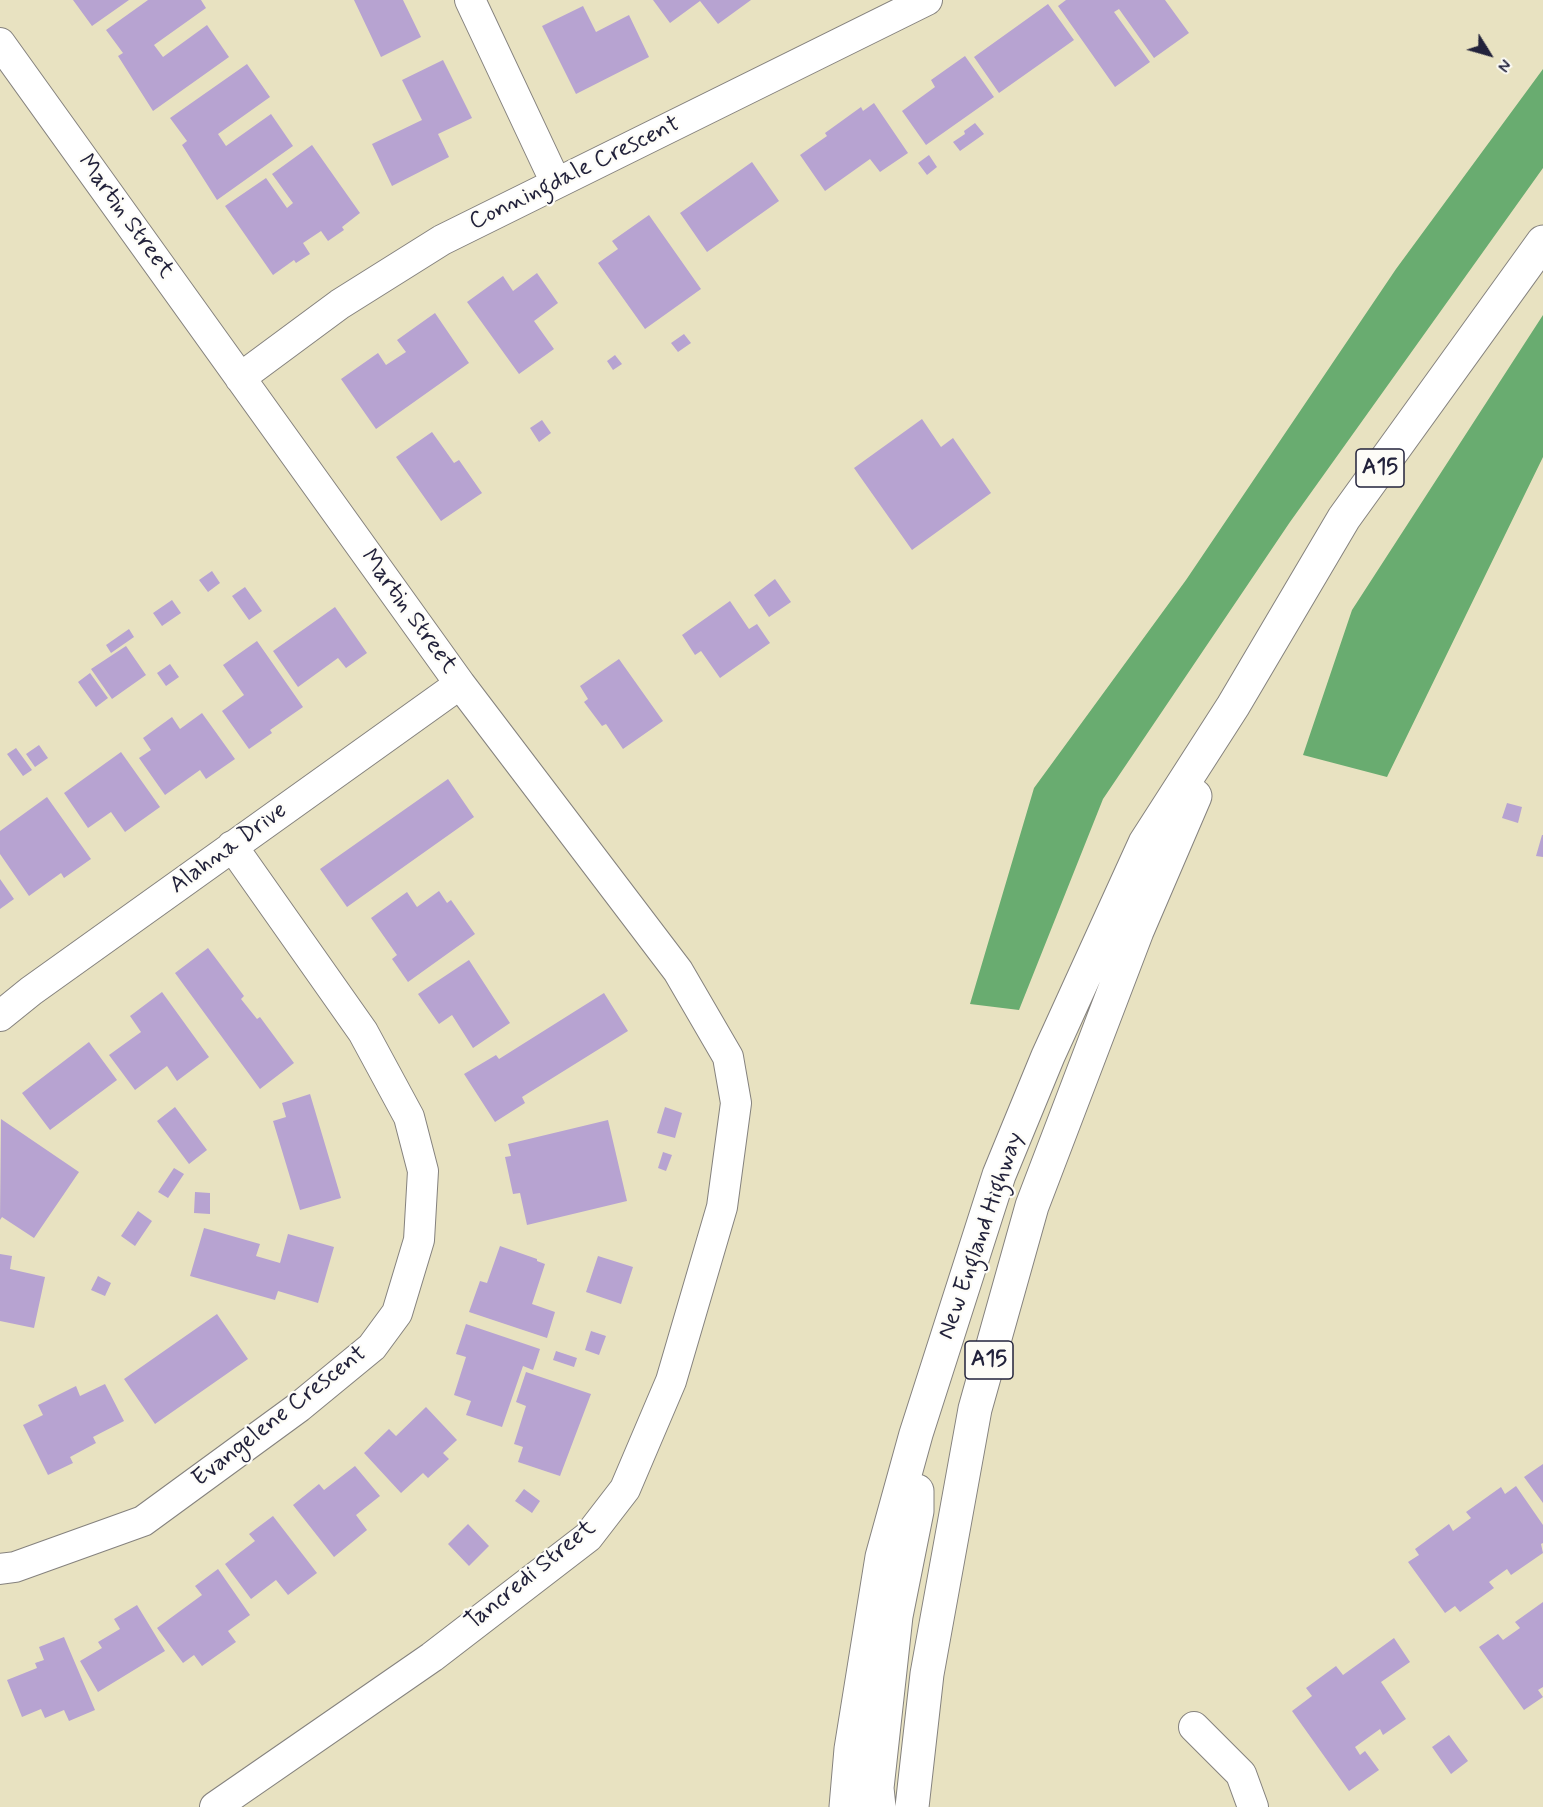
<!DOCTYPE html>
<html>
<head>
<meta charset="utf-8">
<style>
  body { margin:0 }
  #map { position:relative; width:1543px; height:1807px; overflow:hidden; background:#e8e2c1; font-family:Mynerve,sans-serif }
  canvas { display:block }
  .north { position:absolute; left:1459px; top:24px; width:60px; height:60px; -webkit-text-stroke:4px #fdfcf7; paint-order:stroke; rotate:127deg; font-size:16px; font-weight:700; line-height:24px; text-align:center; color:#22223b }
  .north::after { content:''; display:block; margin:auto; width:21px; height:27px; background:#22223b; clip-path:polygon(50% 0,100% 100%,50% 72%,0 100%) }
</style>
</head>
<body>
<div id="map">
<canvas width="1543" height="1807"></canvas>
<div class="north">N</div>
</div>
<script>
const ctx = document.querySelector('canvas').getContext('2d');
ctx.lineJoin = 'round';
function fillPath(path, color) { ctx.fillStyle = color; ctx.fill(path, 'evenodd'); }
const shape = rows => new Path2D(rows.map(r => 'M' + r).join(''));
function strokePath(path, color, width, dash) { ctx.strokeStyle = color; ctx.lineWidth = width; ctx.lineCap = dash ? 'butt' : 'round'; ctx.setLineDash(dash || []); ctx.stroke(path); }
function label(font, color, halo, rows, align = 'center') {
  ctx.font = font + ' Mynerve,sans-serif'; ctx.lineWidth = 4.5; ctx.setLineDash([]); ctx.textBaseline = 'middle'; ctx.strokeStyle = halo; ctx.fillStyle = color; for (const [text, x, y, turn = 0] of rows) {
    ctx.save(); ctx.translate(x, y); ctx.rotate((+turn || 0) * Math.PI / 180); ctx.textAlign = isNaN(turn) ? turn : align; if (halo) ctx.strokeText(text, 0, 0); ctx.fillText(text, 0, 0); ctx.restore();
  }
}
const forest = shape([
  [1543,69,1543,168,1290,522,1103,799,1019,1010,970,1004,1034,788,1186,580,1396,269],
  [1543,315,1543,457,1387,777,1303,755,1352,610]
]);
const building = shape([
  [73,0,129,0,92,26],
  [148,0,201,0,206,8,154,45,163,57,207,25,229,57,153,111,118,56,123,53,106,30],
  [354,0,403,0,421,37,381,57],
  [653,0,751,0,718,24,700,1,670,23],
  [1066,0,1165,0,1189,33,1154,58,1119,9,1114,12,1150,62,1115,87,1058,6],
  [1048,4,1074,40,999,93,974,57],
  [583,6,596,32,629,15,649,57,576,94,542,26],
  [965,56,994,97,926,145,902,111,935,87,931,80],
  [443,60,472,118,438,134,449,157,392,186,372,144,422,120,402,80],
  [247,64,270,97,218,134,226,146,271,114,293,146,217,200,182,145,187,141,170,118],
  [874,103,908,153,880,172,870,159,825,191,800,155,827,136,825,133,861,107,863,111],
  [975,123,984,134,960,151,953,142,965,134,964,131],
  [312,145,360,213,342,227,344,230,328,241,321,231,303,243,310,254,296,263,294,260,273,275,225,206,266,178,287,208,293,203,272,174],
  [929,155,937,167,927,175,918,163],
  [752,162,779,201,707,252,680,213],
  [649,215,701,289,645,329,598,263,618,249,612,241],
  [537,273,558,303,534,321,554,349,519,374,467,302,503,276,513,291],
  [435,313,469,363,376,429,341,379,378,353,386,365,406,352,397,340],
  [684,334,691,343,678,352,671,343],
  [615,355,622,364,613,370,607,361],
  [922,419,941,447,953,438,991,493,912,550,854,468],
  [542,420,551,433,539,442,530,428],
  [432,432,454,463,459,460,482,493,441,521,396,457],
  [212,571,220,583,208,592,199,580],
  [775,579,791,602,769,617,754,595],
  [245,587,262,611,249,620,232,596],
  [172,600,181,613,162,626,153,613],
  [730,601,749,629,757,624,770,643,720,678,701,651,695,655,682,635],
  [335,607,367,653,346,668,338,658,298,687,273,651],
  [129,629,134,637,111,653,106,645],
  [257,641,303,707,270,730,272,733,249,749,222,711,244,695,223,665],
  [126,646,146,675,112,699,91,669],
  [619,659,663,721,623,749,606,724,602,726,584,702,588,699,580,686],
  [170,664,179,677,166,686,157,673],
  [90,673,108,698,96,707,78,682],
  [202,713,235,759,206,779,200,770,165,795,139,758,151,750,143,738,172,717,180,729],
  [39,745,48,758,35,767,26,754],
  [16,748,32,770,23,776,7,754],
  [121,752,160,807,125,832,111,812,88,828,64,793],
  [448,779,474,817,347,907,320,869],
  [47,797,91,859,64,878,61,873,29,896,0,854,0,831],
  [1507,803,1522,807,1518,823,1502,818],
  [1542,835,1543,835,1543,857,1536,856],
  [0,879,14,899,0,909],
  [439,891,447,903,451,900,475,934,408,982,392,959,397,955,371,918,407,892,417,907],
  [208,948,244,996,241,999,257,1019,260,1017,294,1063,260,1089,175,973],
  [469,960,510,1023,473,1048,452,1015,439,1024,418,994],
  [162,992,209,1057,177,1081,167,1066,135,1090,109,1055,141,1032,130,1016],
  [604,993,628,1031,522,1097,525,1103,495,1122,464,1074,496,1055,499,1059],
  [89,1042,117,1080,50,1130,22,1093],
  [310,1094,341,1198,300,1210,273,1121,286,1117,282,1103],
  [175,1107,207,1150,189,1164,157,1121],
  [665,1107,682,1113,675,1138,657,1133],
  [1,1119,79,1172,34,1238,2,1217,0,1220],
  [608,1120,627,1201,527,1225,520,1193,513,1194,505,1157,511,1156,508,1144],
  [663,1152,672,1155,666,1171,658,1168],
  [174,1168,184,1174,168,1198,158,1192],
  [195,1192,210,1193,210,1214,194,1213],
  [138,1211,152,1221,135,1246,121,1236],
  [204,1228,260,1244,256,1256,280,1263,288,1234,334,1247,318,1303,278,1291,275,1300,190,1276],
  [500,1246,537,1259,537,1261,545,1264,532,1304,555,1312,547,1338,469,1312,480,1281,487,1283],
  [0,1254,12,1256,10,1269,45,1277,34,1328,0,1321],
  [598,1256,633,1267,621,1304,586,1292],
  [98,1276,111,1283,105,1296,91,1290],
  [217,1314,248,1359,155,1424,124,1379],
  [466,1324,540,1349,533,1370,523,1366,502,1427,466,1415,471,1401,454,1395,466,1357,456,1354],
  [591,1331,606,1336,599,1355,585,1350],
  [556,1351,577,1358,574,1367,553,1360],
  [526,1372,591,1394,560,1476,518,1462,523,1447,514,1444,526,1406,516,1402],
  [105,1384,124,1421,93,1437,96,1443,70,1457,73,1463,48,1475,23,1425,43,1415,38,1405,76,1386,80,1396],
  [426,1407,457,1440,443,1453,449,1459,428,1478,423,1473,401,1493,364,1453,389,1429,396,1436],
  [1543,1464,1543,1503,1524,1477],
  [355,1466,380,1496,356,1515,367,1530,334,1557,293,1505,319,1484,324,1490],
  [1516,1486,1543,1525,1543,1543,1541,1544,1543,1553,1511,1575,1507,1569,1489,1582,1494,1588,1460,1612,1455,1606,1445,1613,1408,1562,1419,1555,1415,1549,1449,1524,1453,1531,1471,1518,1466,1512,1501,1487,1505,1494],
  [524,1489,540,1501,532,1513,515,1501],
  [273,1516,317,1573,288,1595,276,1580,251,1599,225,1564,255,1541,249,1534],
  [468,1524,489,1546,469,1566,448,1544],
  [218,1569,250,1615,228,1631,236,1642,202,1666,194,1655,183,1663,157,1628,202,1595,195,1586],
  [1543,1602,1543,1687,1538,1690,1543,1697,1524,1710,1479,1647,1498,1634,1503,1640,1520,1628,1515,1622],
  [137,1605,165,1651,98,1692,80,1661,102,1648,98,1642,120,1629,114,1619],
  [64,1637,95,1710,69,1721,64,1710,45,1718,41,1709,22,1717,7,1680,37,1668,35,1663,44,1660,39,1647],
  [1394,1638,1410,1662,1381,1682,1406,1719,1383,1735,1380,1729,1355,1747,1360,1755,1365,1751,1379,1770,1349,1791,1292,1711,1312,1696,1306,1688,1336,1666,1343,1675],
  [1449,1735,1468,1761,1451,1774,1432,1747]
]);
const minor = shape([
  [470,0,556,183],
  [0,43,460,684,678,971,728,1057,736,1103,722,1207,671,1381,625,1489,588,1537,432,1657,215,1807],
  [240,378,340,304,442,240,927,0],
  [0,1016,31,991,460,684],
  [0,1569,15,1567,143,1521,299,1407,372,1347,397,1313,419,1240,423,1171,409,1117,363,1032,232,846],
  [1194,1727,1241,1774,1253,1807]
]);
const trunk = shape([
  [846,1807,851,1749,882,1557,916,1434,999,1175,1048,1056,1145,843,1233,706,1344,518,1543,242],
  [879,1807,877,1788,896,1616,917,1511,917,1491],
  [912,1807,927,1674,975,1409,1032,1206,1137,931,1195,796]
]);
const shields = [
  [1380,468,48],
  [989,1360,48]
];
const shieldNames = [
  ["A15",1380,468],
  ["A15",989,1360]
];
const streetNames = [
  ["Conningdale Crescent",575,174,-26],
  ["Martin Street",125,217,54],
  ["Martin Street",408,612,54],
  ["Alahna Drive",229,849,-36],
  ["New England Highway",982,1236,-71],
  ["Evangelene Crescent",280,1417,-38],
  ["Tancredi Street",531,1576,-39]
];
fillPath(forest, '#69ac70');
fillPath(building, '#b7a3d1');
strokePath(minor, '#85827e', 32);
strokePath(trunk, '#85827e', 35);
strokePath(minor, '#fff', 30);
strokePath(trunk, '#fff', 33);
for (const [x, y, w] of shields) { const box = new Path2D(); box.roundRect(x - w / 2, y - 19, w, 38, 4.5); ctx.fillStyle = '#fdfcf7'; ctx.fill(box); strokePath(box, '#22223b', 1.5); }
label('bold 22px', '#22223b', null, shieldNames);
label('24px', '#22223b', '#fdfcf7', streetNames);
</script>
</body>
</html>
